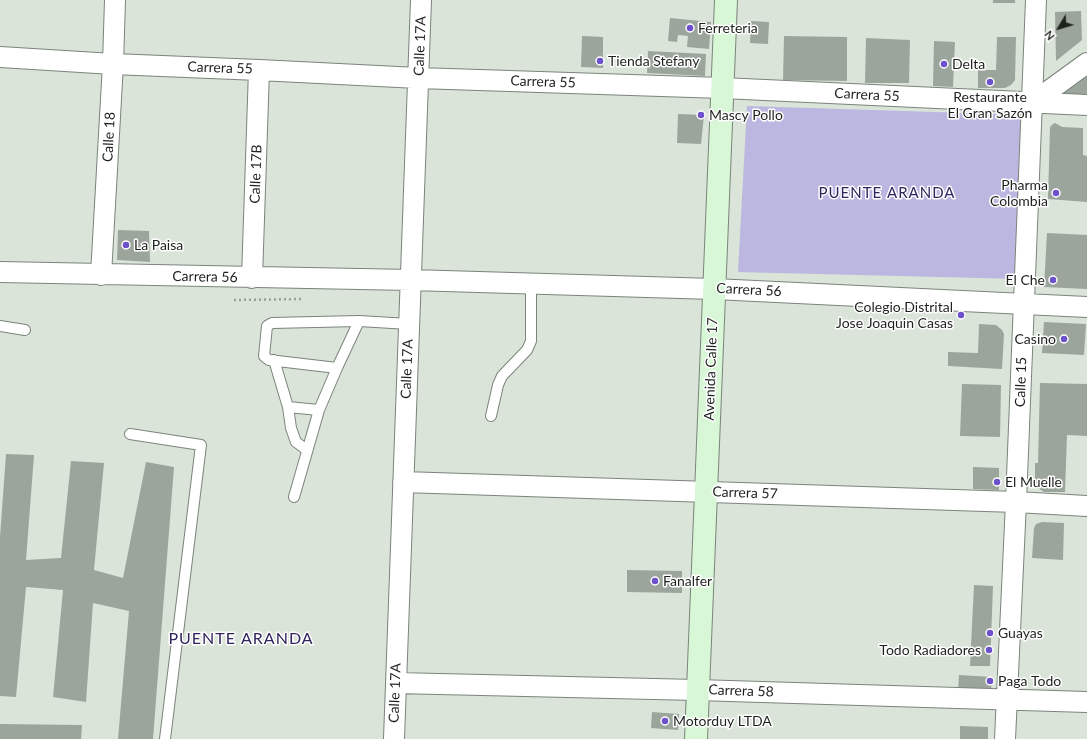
<!DOCTYPE html>
<html>
<head>
<meta charset="utf-8">
<style>
  body { margin:0 }
  #map { position:relative; width:1087px; height:739px; overflow:hidden; background:#dae4d9; font-family:Lato,sans-serif }
  canvas { display:block }
  .north { position:absolute; left:1039px; top:8px; width:40px; height:40px; -webkit-text-stroke:3px #fff; paint-order:stroke; rotate:232deg; font-size:11px; font-weight:700; line-height:16px; text-align:center; color:#1d211d }
  .north::after { content:''; display:block; margin:auto; width:14px; height:18px; background:#1d211d; clip-path:polygon(50% 0,100% 100%,50% 72%,0 100%) }
</style>
</head>
<body>
<div id="map">
<canvas width="1087" height="739"></canvas>
<div class="north">N</div>
</div>
<script>
const ctx = document.querySelector('canvas').getContext('2d');
ctx.lineJoin = 'round';
function fillPath(path, color) { ctx.fillStyle = color; ctx.fill(path, 'evenodd'); }
const shape = rows => new Path2D(rows.map(r => 'M' + r).join(''));
function strokePath(path, color, width, dash) { ctx.strokeStyle = color; ctx.lineWidth = width; ctx.lineCap = dash ? 'butt' : 'round'; ctx.setLineDash(dash || []); ctx.stroke(path); }
function label(font, color, halo, rows, align = 'center') {
  ctx.font = font + ' Lato,sans-serif'; ctx.lineWidth = 3; ctx.setLineDash([]); ctx.textBaseline = 'middle'; ctx.strokeStyle = halo; ctx.fillStyle = color; for (const [text, x, y, turn = 0] of rows) {
    ctx.save(); ctx.translate(x, y); ctx.rotate((+turn || 0) * Math.PI / 180); ctx.textAlign = isNaN(turn) ? turn : align; if (halo) ctx.strokeText(text, 0, 0); ctx.fillText(text, 0, 0); ctx.restore();
  }
}
const green = shape([
  [747,106,1029,115,1019,279,738,272]
]);
const building = shape([
  [993,0,1015,0,1015,3,993,3],
  [1081,11,1082,40,1056,61,1055,12],
  [670,18,711,22,709,49,687,47,688,36,678,35,677,42,668,41],
  [751,21,769,22,768,44,750,43],
  [582,36,603,37,603,68,581,67],
  [784,36,847,37,847,81,783,80],
  [997,37,1016,37,1015,80,1011,85,1005,88,978,88,978,70,996,70],
  [866,38,910,40,909,83,865,83],
  [934,41,955,42,953,87,933,86],
  [648,51,706,54,705,76,647,73],
  [1087,76,1087,97,1047,97],
  [678,114,704,115,701,144,677,143],
  [1055,123,1062,127,1083,128,1083,155,1087,156,1087,202,1048,199,1050,127,1053,124],
  [118,230,149,231,150,262,117,260],
  [1047,233,1087,235,1087,289,1044,287],
  [1044,322,1086,324,1084,355,1042,353],
  [979,324,996,325,1002,330,1004,334,1002,369,948,366,948,352,978,353],
  [1040,383,1087,384,1087,436,1067,435,1065,492,1044,492,1038,488,1035,481,1035,463,1038,463],
  [962,384,1001,385,1000,437,960,436],
  [6,454,34,455,26,560,61,558,71,461,104,463,94,570,123,578,146,462,174,467,153,739,118,739,129,611,93,603,86,702,53,697,63,590,26,587,16,697,0,696,0,537],
  [973,467,999,468,999,490,973,489],
  [1042,522,1064,523,1063,560,1032,558,1034,528,1036,524],
  [627,570,682,571,682,593,627,592],
  [974,585,993,586,990,666,970,666],
  [959,675,992,677,991,694,958,692],
  [652,712,679,714,678,730,651,728],
  [0,724,82,725,81,739,0,739],
  [960,726,988,727,988,739,960,739]
]);
const path = shape([
  [234,300,302,299]
]);
const lane = shape([
  [0,326,25,330],
  [274,360,288,407,291,428,296,442,307,450],
  [337,368,269,360,264,356,267,326,272,323,359,321,409,324],
  [288,407,319,410],
  [491,416,498,385,502,376,527,350,531,341,531,284],
  [130,434,201,445,165,739],
  [294,497,319,410,337,368,359,321]
]);
const street = shape([
  [0,57,113,64,259,70,418,78,722,88,1087,105],
  [1032,103,1087,63],
  [0,272,411,280],
  [101,275,113,64,115,0],
  [252,278,259,70],
  [411,280,714,289,1087,307],
  [403,482,1016,502,1087,506],
  [396,683,697,690,1087,702],
  [394,739,421,0],
  [1005,739,1016,502,1036,0]
]);
const secondary = shape([
  [696,739,726,0]
]);
const markers = [
  [690,28,4,"#6d51cb"],
  [600,61,4,"#6d51cb"],
  [944,64,4,"#6d51cb"],
  [990,82,4,"#6d51cb"],
  [701,115,4,"#6d51cb"],
  [1056,193,4,"#6d51cb"],
  [126,245,4,"#6d51cb"],
  [1053,280,4,"#6d51cb"],
  [961,315,4,"#6d51cb"],
  [1064,339,4,"#6d51cb"],
  [997,482,4,"#6d51cb"],
  [655,581,4,"#6d51cb"],
  [990,633,4,"#6d51cb"],
  [989,650,4,"#6d51cb"],
  [990,681,4,"#6d51cb"],
  [665,721,4,"#6d51cb"]
];
const poiNames = [
  ["Ferreteria",698,28],
  ["Tienda Stefany",608,61],
  ["Delta",952,64],
  ["Restaurante",990,97,"center"],
  ["El Gran Sazón",990,113,"center"],
  ["Mascy Pollo",709,115],
  ["Pharma",1048,185,"right"],
  ["Colombia",1048,201,"right"],
  ["La Paisa",134,245],
  ["El Che",1045,280,"right"],
  ["Colegio Distrital",953,307,"right"],
  ["Jose Joaquin Casas",953,323,"right"],
  ["Casino",1056,339,"right"],
  ["El Muelle",1005,482],
  ["Fanalfer",663,581],
  ["Guayas",998,633],
  ["Todo Radiadores",981,650,"right"],
  ["Paga Todo",998,681],
  ["Motorduy LTDA",673,721]
];
const streetNames = [
  ["Calle 17A",420,46,-88],
  ["Carrera 55",220,68,2],
  ["Carrera 55",543,82,2],
  ["Carrera 55",867,95,3],
  ["Calle 18",109,137,-87],
  ["Calle 17B",256,174,-88],
  ["Carrera 56",205,277,1],
  ["Carrera 56",749,290,3],
  ["Calle 17A",407,369,-88],
  ["Avenida Calle 17",711,369,-88],
  ["Calle 15",1021,382,-88],
  ["Carrera 57",745,493,2],
  ["Carrera 58",741,691,2],
  ["Calle 17A",395,693,-88]
];
const neighbourhoodNames = [
  ["PUENTE ARANDA",887,193]
];
const quarterNames = [
  ["PUENTE ARANDA",241,639]
];
fillPath(green, '#bbb7e0');
fillPath(building, '#9ca59b');
strokePath(lane, '#7b847a', 12);
strokePath(street, '#7b847a', 22);
strokePath(secondary, '#7b847a', 24);
strokePath(path, '#98a097', 2.5, [2, 3]);
strokePath(lane, '#fff', 10);
strokePath(street, '#fff', 20);
strokePath(secondary, '#d8f7d6', 22);
for (const [x, y, r, color] of markers) { const dot = new Path2D(); dot.arc(x, y, r, 0, 2 * Math.PI); ctx.fillStyle = color; ctx.fill(dot); strokePath(dot, '#fff', 1.5); }
label('14px', '#1d211d', '#fff', poiNames, 'left');
label('14px', '#1d211d', '#fff', streetNames);
ctx.letterSpacing = '1px';
label('15px', '#30235e', '#fff', neighbourhoodNames);
ctx.letterSpacing = '0px';
ctx.letterSpacing = '1px';
label('16px', '#30235e', '#fff', quarterNames);
ctx.letterSpacing = '0px';
</script>
</body>
</html>
